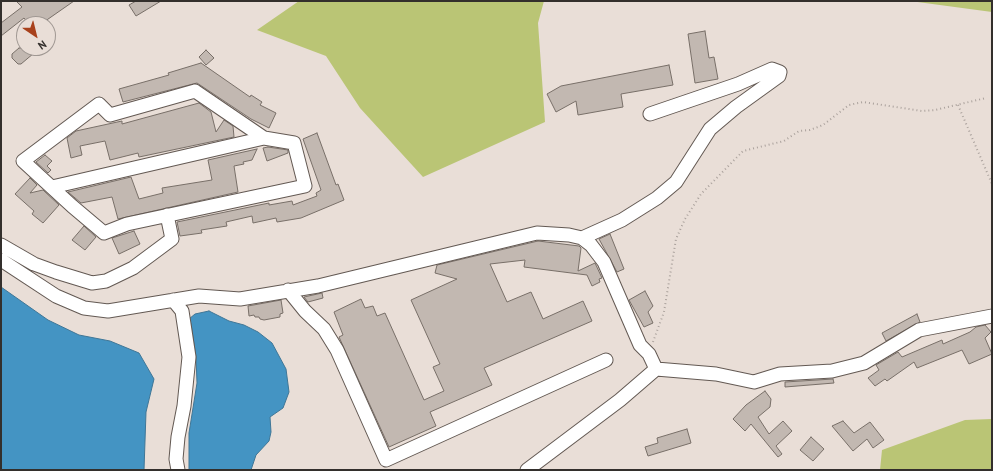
<!DOCTYPE html>
<html>
<head>
<meta charset="utf-8">
<style>
  body { margin:0 }
  #map { position:relative; width:993px; height:471px; overflow:hidden; background:#e9ded7; font-family:"PT Sans",sans-serif }
  canvas { display:block }
  .frame { position:absolute; inset:0; border:2px solid #332f2c; pointer-events:none }
  .north { position:absolute; left:16px; top:16px; width:40px; height:40px; box-sizing:border-box; background:#e9ded7; border:1px solid #a09893; border-radius:50%; rotate:145deg; font-size:11px; font-weight:700; line-height:16px; text-align:center; color:#332f2c }
  .north::after { content:''; display:block; margin:auto; width:14px; height:18px; background:#a8411c; clip-path:polygon(50% 0,100% 100%,50% 72%,0 100%) }
</style>
</head>
<body>
<div id="map">
<canvas width="993" height="471"></canvas>
<div class="frame"></div>
<div class="north">N</div>
</div>
<script>
const ctx = document.querySelector('canvas').getContext('2d');
ctx.lineJoin = 'round';
function fillPath(path, color) { ctx.fillStyle = color; ctx.fill(path, 'evenodd'); }
const shape = rows => new Path2D(rows.map(r => 'M' + r).join(''));
function strokePath(path, color, width, dash) { ctx.strokeStyle = color; ctx.lineWidth = width; ctx.lineCap = dash ? 'butt' : 'round'; ctx.setLineDash(dash || []); ctx.stroke(path); }
const green = shape([
  [299,1,544,1,538,23,545,122,423,177,360,108,326,56,257,30],
  [910,1,992,1,992,12],
  [992,419,992,470,880,470,882,450,965,420]
]);
const water = shape([
  [1,287,48,320,79,335,110,341,139,353,154,379,146,412,144,470,1,470,1,287],
  [209,311,229,321,244,325,258,332,272,343,286,369,289,392,283,408,270,417,271,432,269,441,256,455,251,470,189,470,189,433,197,383,196,357,191,324,189,319,195,314,209,311]
]);
const building = shape([
  [16,1,74,1,41,24,29,24,24,18,1,36,1,23,22,7,16,1],
  [136,1,161,1,136,16,129,5,136,1],
  [705,31,709,58,714,57,718,79,695,83,688,34,705,31],
  [19,48,40,48,21,64,18,64,12,58,12,54,19,48],
  [206,50,214,58,206,65,199,57,206,50],
  [201,63,250,97,251,95,262,102,260,105,276,113,269,128,251,119,197,83,123,102,119,89,169,75,168,73,201,63],
  [669,65,673,85,621,94,623,107,578,115,576,101,556,112,547,94,561,86,669,65],
  [199,103,211,112,216,132,224,120,233,126,234,137,139,157,138,153,110,160,105,141,80,146,82,155,71,158,67,138,76,131,122,121,122,124,199,103],
  [317,133,336,185,338,184,344,200,301,218,277,222,276,218,253,223,252,216,226,222,227,226,201,230,202,233,180,236,177,222,269,203,269,205,292,201,293,205,317,196,316,193,321,190,303,139,317,133],
  [268,147,288,150,288,153,267,161,263,148,268,147],
  [257,149,252,160,243,162,244,164,234,166,238,192,118,219,112,197,81,203,68,192,131,177,139,199,163,193,162,188,212,180,208,160,257,149],
  [45,155,52,161,47,166,51,170,48,173,36,162,45,155],
  [30,178,37,185,30,193,43,190,59,205,43,223,32,214,34,211,15,194,30,178],
  [84,226,96,237,85,250,72,240,84,226],
  [134,231,140,244,119,254,112,238,134,231],
  [610,234,624,269,617,272,599,239,610,234],
  [538,241,579,246,581,248,578,271,595,263,602,278,599,279,600,282,592,286,587,275,524,267,525,260,490,264,507,302,531,292,543,319,583,301,592,321,484,368,492,385,430,412,436,426,389,447,339,337,343,335,334,312,361,299,365,308,373,306,377,316,385,313,424,400,444,391,433,367,440,364,411,300,457,279,435,273,437,265,538,241],
  [645,291,653,306,648,312,653,323,644,327,629,300,645,291],
  [322,293,323,298,308,302,304,297,322,293],
  [281,300,283,313,280,314,280,317,264,320,260,319,259,317,255,317,254,315,249,316,248,306,281,300],
  [917,314,920,322,886,341,882,333,917,314],
  [985,325,991,332,985,338,992,354,969,364,962,350,917,368,914,362,887,381,885,379,875,386,868,378,879,370,876,365,898,352,902,357,942,340,943,344,970,332,976,327,985,325],
  [833,379,834,383,785,387,785,382,833,379],
  [765,391,771,399,770,407,758,417,769,434,783,421,792,431,776,446,782,454,778,457,751,424,745,431,733,419,746,405,765,391],
  [843,421,854,433,870,422,884,440,873,448,867,439,853,451,832,426,843,421],
  [687,429,691,443,648,456,645,447,658,443,657,438,687,429],
  [811,437,824,449,813,461,800,450,811,437]
]);
const path = shape([
  [958,105,992,184],
  [653,342,664,312,676,239,685,219,701,194,743,151,784,141,799,131,810,130,823,125,849,105,863,102,922,111,935,110,986,98]
]);
const street = shape([
  [195,91,264,138,294,143,305,186,127,224,104,233,72,206,23,161,99,104,110,115,195,91],
  [52,187,264,138],
  [582,238,622,220,657,198,676,182,710,129,736,107,779,76,780,72,772,69,738,84,650,114],
  [1,245,34,264,56,272,92,283,106,281,133,268,172,239,167,215],
  [1,260,56,296,84,308,108,311,199,296,240,299,318,286,537,233,569,235,582,238,591,245,604,262,640,345,649,354,656,369,716,374,754,382,780,374,832,371,864,363,919,330,992,316],
  [288,290,305,311,324,329,337,350,386,460,606,360],
  [173,300,182,311,189,357,184,406,178,437,176,459,178,470],
  [527,470,620,400,656,369]
]);
fillPath(green, '#bac575');
fillPath(water, '#4494c3');
strokePath(water, '#3f7696', 1);
fillPath(building, '#c2b8b1');
strokePath(building, '#786f68', 1);
strokePath(street, '#635953', 15);
strokePath(path, '#aaa19c', 2, [1, 3]);
strokePath(street, '#fff', 13);
</script>
</body>
</html>
